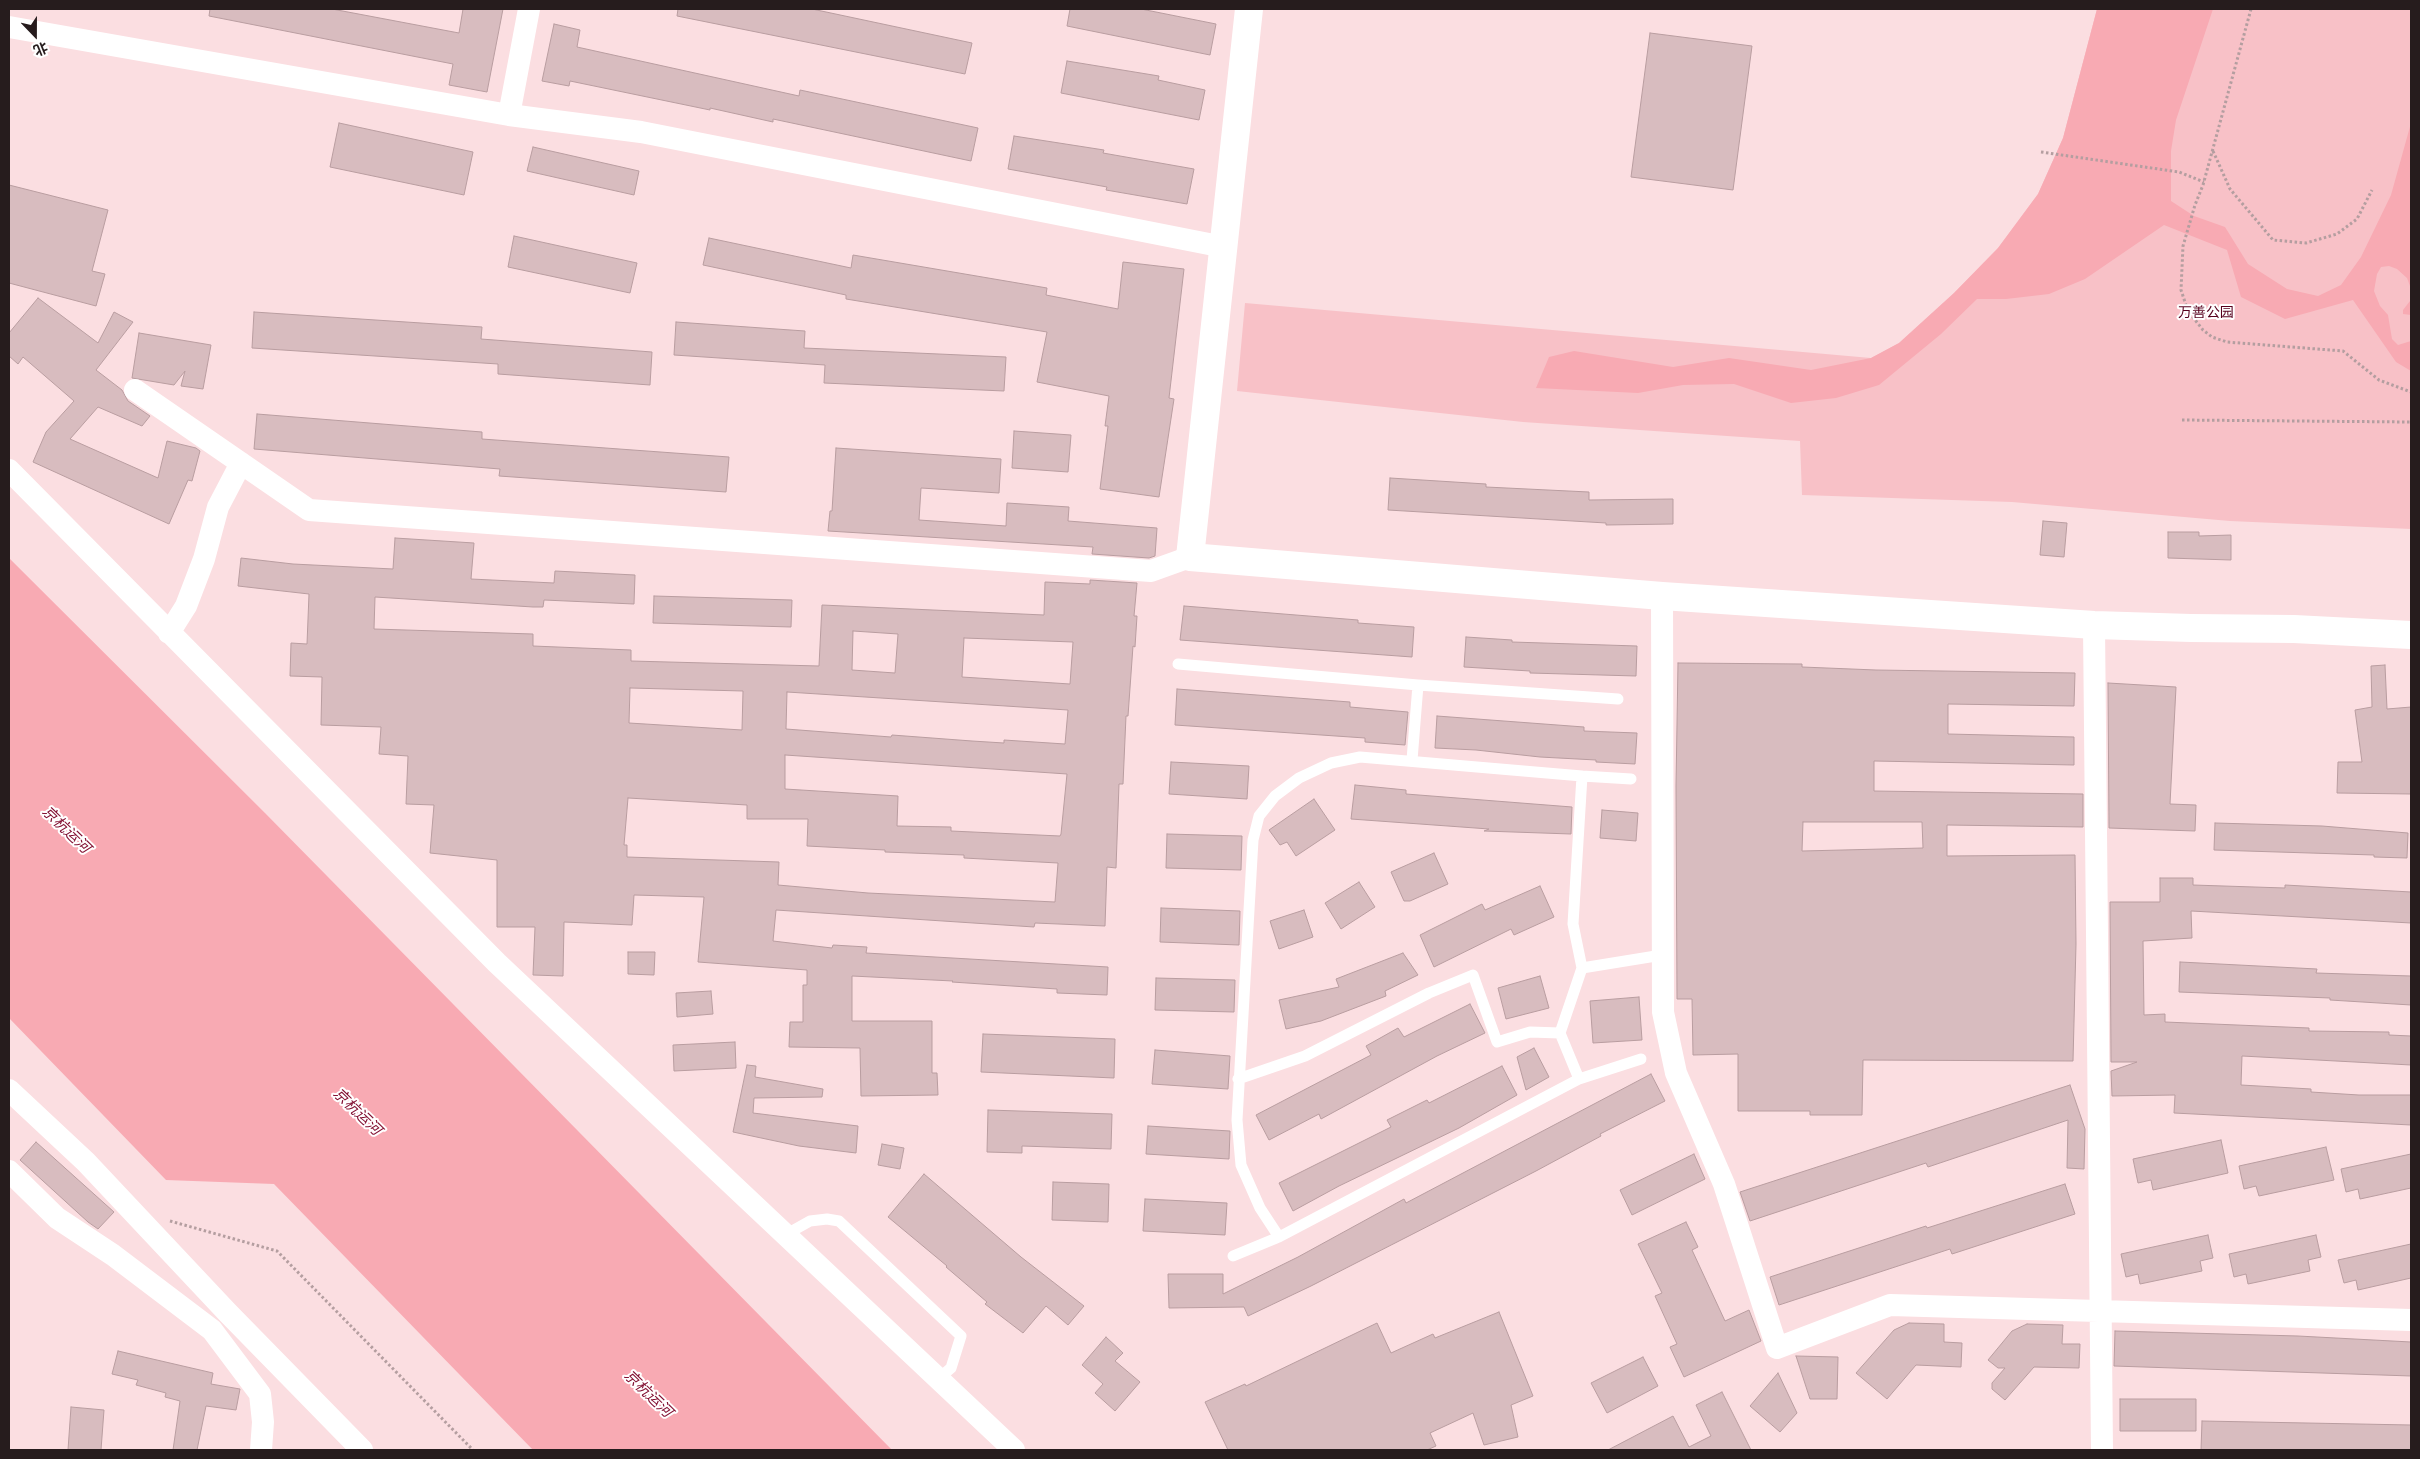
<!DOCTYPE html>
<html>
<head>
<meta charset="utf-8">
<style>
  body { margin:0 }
  #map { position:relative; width:2420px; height:1459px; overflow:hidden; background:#fbdee1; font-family:"PT Sans","Noto Sans SC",sans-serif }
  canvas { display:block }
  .frame { position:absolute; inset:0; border:10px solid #261c1d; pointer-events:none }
  .north { position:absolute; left:10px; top:10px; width:50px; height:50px; -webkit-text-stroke:4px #fff; paint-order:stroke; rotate:158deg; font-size:14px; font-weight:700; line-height:20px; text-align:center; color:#261c1d }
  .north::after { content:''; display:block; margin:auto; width:18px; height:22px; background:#261c1d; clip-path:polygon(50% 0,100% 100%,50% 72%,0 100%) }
</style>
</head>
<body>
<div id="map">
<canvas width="2420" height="1459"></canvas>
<div class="frame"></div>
<div class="north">北</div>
</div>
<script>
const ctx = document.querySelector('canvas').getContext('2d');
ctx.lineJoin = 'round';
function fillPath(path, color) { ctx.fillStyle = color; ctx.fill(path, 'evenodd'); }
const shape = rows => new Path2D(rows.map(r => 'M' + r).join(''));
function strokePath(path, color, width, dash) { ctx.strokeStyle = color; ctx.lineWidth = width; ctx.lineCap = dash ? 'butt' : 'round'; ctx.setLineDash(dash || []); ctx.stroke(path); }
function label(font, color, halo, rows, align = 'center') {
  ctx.font = font + ' "PT Sans","Noto Sans SC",sans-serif'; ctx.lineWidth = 4; ctx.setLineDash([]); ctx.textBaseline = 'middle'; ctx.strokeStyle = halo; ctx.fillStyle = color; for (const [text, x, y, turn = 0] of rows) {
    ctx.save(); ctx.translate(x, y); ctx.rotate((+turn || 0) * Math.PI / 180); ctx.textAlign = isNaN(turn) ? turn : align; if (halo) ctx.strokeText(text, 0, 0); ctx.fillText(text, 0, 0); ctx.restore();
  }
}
const green = shape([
  [2097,9,2411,9,2411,529,2230,521,2012,502,1802,495,1800,441,1523,422,1237,391,1245,303,1871,358,1899,343,1954,293,1998,248,2038,194,2063,138]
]);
const water = shape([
  [2097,9,2213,9,2176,120,2171,151,2171,201,2194,216,2225,227,2248,264,2287,289,2318,296,2341,285,2361,257,2391,195,2411,123,2411,315,2403,314,2403,310,2410,301,2410,286,2407,278,2397,269,2389,266,2381,267,2377,274,2374,291,2380,306,2388,315,2392,339,2398,345,2411,341,2411,371,2396,362,2353,300,2285,319,2241,297,2227,250,2164,225,2085,279,2049,294,2006,299,1977,299,1941,334,1879,385,1836,398,1791,403,1734,384,1683,385,1638,393,1536,388,1549,357,1574,351,1673,367,1729,358,1811,370,1871,358,1899,343,1954,293,1998,248,2038,194,2063,138],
  [9,558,265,813,892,1450,533,1450,274,1184,166,1180,9,1018]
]);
const building = shape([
  [210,9,332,9,459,33,463,9,503,9,487,92,449,85,453,64,209,16,210,9],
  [678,9,812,9,972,43,965,74,677,16,678,9],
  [1070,9,1141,9,1216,24,1210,55,1067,26,1070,9],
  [554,24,580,30,577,47,799,96,800,90,978,128,971,161,773,119,773,122,710,108,710,110,570,81,569,86,542,81,554,24],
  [1650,33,1752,46,1733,190,1631,177,1650,33],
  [1067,61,1159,76,1158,80,1205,90,1199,120,1061,93,1067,61],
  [339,123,473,152,464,195,330,167,339,123],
  [1014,136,1104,150,1103,153,1194,169,1187,204,1106,190,1107,187,1008,169,1014,136],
  [533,147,639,171,634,195,527,171,533,147],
  [9,185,108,210,92,271,105,274,96,306,9,283,9,185],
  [514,236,637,263,630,293,508,267,514,236],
  [709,238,851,268,853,255,1047,288,1046,295,1118,309,1123,262,1184,269,1169,398,1174,399,1159,497,1100,489,1108,426,1105,426,1109,396,1037,382,1047,332,846,299,846,295,703,265,709,238],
  [38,298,98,343,114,312,133,322,96,370,122,390,128,401,150,416,142,426,98,407,70,439,158,478,167,441,196,448,200,451,192,481,188,480,169,524,33,462,46,432,74,401,23,357,18,364,9,356,9,333,38,298],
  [254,312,482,327,481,339,652,352,650,385,498,374,498,364,252,348,254,312],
  [676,322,805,331,804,348,1006,357,1004,391,824,383,825,365,674,355,676,322],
  [139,333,211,345,203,389,181,386,185,371,174,385,132,378,139,333],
  [257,414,482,432,482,439,729,457,726,492,499,476,500,469,254,449,257,414],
  [1014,431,1071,435,1068,472,1012,468,1014,431],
  [836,448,1001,459,999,493,921,488,919,520,1006,526,1007,503,1069,507,1068,521,1157,528,1155,556,1149,558,1092,554,1093,547,828,531,830,511,832,511,836,448],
  [1390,478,1486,484,1486,487,1589,492,1589,500,1673,499,1673,524,1606,525,1606,523,1388,510,1390,478],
  [2043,521,2067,523,2064,557,2040,555,2043,521],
  [2168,532,2199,532,2199,536,2231,535,2231,560,2168,558,2168,532],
  [395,538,474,543,471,579,554,583,555,571,635,575,634,604,544,600,543,607,533,607,375,597,374,629,533,634,533,646,631,650,631,661,819,666,822,605,1044,615,1045,582,1090,584,1090,580,1137,583,1134,616,1137,616,1135,647,1133,646,1128,716,1126,716,1123,784,1119,784,1116,868,1107,867,1105,926,1035,923,1034,927,776,910,773,941,832,948,833,945,867,947,866,953,1108,967,1107,995,1057,993,1057,989,952,982,953,981,852,976,852,1021,932,1021,932,1073,937,1073,938,1095,861,1096,860,1048,789,1047,790,1022,803,1022,803,985,807,985,807,970,698,962,704,897,634,895,632,925,564,922,563,976,533,975,535,927,497,927,497,860,430,853,434,805,406,804,408,756,379,754,381,727,321,725,322,677,290,676,291,643,307,644,309,594,238,586,241,558,293,564,393,569,395,538],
  [853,631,898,634,895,673,852,670,853,631],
  [964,638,1073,642,1070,684,962,677,964,638],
  [630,688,743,691,742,730,629,723,630,688],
  [787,692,1068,710,1065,744,1004,740,1004,743,972,741,892,735,891,737,786,729,787,692],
  [785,755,1067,774,1061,834,1060,836,951,831,951,827,897,826,898,796,785,789,785,755],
  [628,798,747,805,747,819,808,819,807,846,885,850,885,852,964,855,964,858,1058,863,1055,902,868,893,778,885,779,862,627,857,627,845,624,845,628,798],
  [654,596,792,600,791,627,653,623,654,596],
  [1184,606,1358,620,1358,623,1414,627,1412,657,1180,640,1184,606],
  [1466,637,1512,640,1512,642,1637,646,1636,676,1530,673,1530,671,1464,667,1466,637],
  [1678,663,1802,664,1802,667,1876,670,2075,673,2074,706,1948,704,1948,734,2074,737,2074,765,1874,761,1874,791,2083,794,2083,827,1947,825,1947,856,2075,855,2076,944,2073,1061,1863,1060,1862,1115,1810,1115,1810,1111,1738,1111,1738,1054,1693,1055,1692,999,1677,999,1676,786,1678,663],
  [1803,822,1922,822,1923,848,1802,851,1803,822],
  [2385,665,2387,709,2411,707,2411,794,2337,793,2338,762,2362,762,2355,710,2372,707,2371,666,2385,665],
  [2108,683,2176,687,2170,804,2196,805,2195,831,2109,828,2108,683],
  [1177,689,1350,702,1350,707,1408,712,1405,745,1365,742,1365,738,1175,725,1177,689],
  [1437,716,1584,727,1584,731,1637,733,1635,764,1596,762,1596,760,1540,757,1476,750,1435,748,1437,716],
  [1171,762,1249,766,1247,799,1169,794,1171,762],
  [1355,785,1406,790,1406,794,1572,807,1571,834,1484,831,1489,829,1351,819,1355,785],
  [1314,799,1335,830,1296,856,1287,842,1280,845,1269,830,1314,799],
  [1602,810,1638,813,1636,841,1600,838,1602,810],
  [2215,823,2322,826,2408,833,2407,858,2374,857,2374,855,2214,850,2215,823],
  [1167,834,1242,836,1241,870,1166,868,1167,834],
  [1434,853,1448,884,1410,901,1404,901,1391,872,1434,853],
  [2160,878,2193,878,2193,885,2285,888,2285,885,2411,892,2411,923,2191,911,2192,938,2143,941,2144,1015,2165,1014,2165,1022,2309,1028,2309,1031,2389,1032,2389,1035,2411,1036,2411,1065,2242,1056,2241,1085,2311,1089,2311,1092,2359,1095,2411,1095,2411,1125,2174,1113,2175,1095,2112,1096,2111,1071,2137,1062,2111,1062,2110,902,2160,902,2160,878],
  [1359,882,1375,907,1341,929,1325,903,1359,882],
  [1540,886,1554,917,1514,935,1511,929,1434,967,1420,935,1482,904,1485,910,1540,886],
  [1161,908,1240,911,1239,945,1160,942,1161,908],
  [1304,910,1313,937,1279,949,1270,921,1304,910],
  [628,952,655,952,654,975,628,974,628,952],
  [1403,953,1418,975,1385,991,1386,996,1321,1021,1286,1029,1279,1000,1339,987,1336,979,1403,953],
  [2180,962,2317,969,2316,973,2411,976,2411,1005,2330,1000,2330,998,2179,992,2180,962],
  [1540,976,1549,1008,1506,1019,1498,988,1540,976],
  [1156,978,1235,980,1234,1012,1155,1010,1156,978],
  [711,991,713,1014,677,1017,676,993,711,991],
  [1639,997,1642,1040,1593,1043,1590,1001,1639,997],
  [1470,1004,1485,1033,1437,1056,1321,1119,1319,1114,1269,1140,1256,1115,1371,1055,1366,1046,1398,1028,1404,1037,1470,1004],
  [983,1034,1115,1039,1114,1078,981,1072,983,1034],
  [735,1042,736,1068,674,1071,673,1045,735,1042],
  [1534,1048,1549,1077,1526,1090,1517,1057,1534,1048],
  [1155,1050,1230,1056,1228,1089,1152,1084,1155,1050],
  [747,1065,756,1066,755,1077,823,1089,822,1097,754,1098,753,1113,858,1126,856,1153,799,1146,733,1132,747,1065],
  [1502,1066,1517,1095,1459,1128,1339,1186,1293,1211,1279,1183,1391,1127,1387,1120,1427,1100,1429,1103,1502,1066],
  [1651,1074,1665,1101,1600,1134,1601,1136,1536,1171,1311,1286,1248,1316,1244,1307,1169,1308,1168,1274,1223,1274,1223,1294,1298,1257,1404,1199,1406,1203,1651,1074],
  [2070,1085,2085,1129,2084,1169,2067,1168,2068,1120,1928,1167,1926,1163,1750,1221,1740,1192,2070,1085],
  [988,1110,1112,1114,1111,1149,1022,1146,1022,1153,987,1152,988,1110],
  [1148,1126,1230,1131,1229,1159,1146,1154,1148,1126],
  [2221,1140,2228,1173,2153,1190,2151,1180,2138,1183,2133,1159,2221,1140],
  [36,1142,114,1212,98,1229,88,1222,20,1160,36,1142],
  [882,1144,904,1148,900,1169,878,1165,882,1144],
  [2326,1147,2334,1180,2259,1196,2256,1186,2244,1189,2239,1166,2326,1147],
  [1694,1154,1705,1179,1632,1215,1620,1190,1694,1154],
  [2411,1154,2411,1188,2360,1199,2358,1189,2346,1192,2341,1169,2411,1154],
  [924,1174,1021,1257,1084,1306,1068,1325,1046,1306,1023,1333,985,1304,987,1302,946,1267,947,1266,888,1217,924,1174],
  [1053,1182,1109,1184,1108,1222,1052,1220,1053,1182],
  [2065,1184,2075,1214,1952,1254,1950,1249,1779,1305,1770,1277,1926,1226,1927,1228,2065,1184],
  [1145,1199,1227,1203,1225,1235,1143,1231,1145,1199],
  [1686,1222,1698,1247,1692,1250,1725,1321,1749,1310,1761,1341,1684,1377,1670,1347,1677,1344,1655,1296,1662,1293,1638,1244,1686,1222],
  [2208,1235,2213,1258,2200,1261,2202,1271,2140,1284,2138,1274,2126,1277,2121,1254,2208,1235],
  [2316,1235,2321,1257,2308,1260,2310,1271,2248,1284,2246,1274,2234,1277,2229,1254,2316,1235],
  [2411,1244,2411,1278,2358,1290,2356,1280,2344,1283,2338,1260,2411,1244],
  [1499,1312,1533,1396,1511,1405,1518,1437,1484,1445,1473,1413,1430,1433,1436,1446,1427,1450,1228,1450,1205,1402,1245,1384,1246,1386,1377,1323,1391,1353,1433,1334,1435,1338,1499,1312],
  [1909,1323,1944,1324,1944,1342,1962,1343,1961,1367,1916,1365,1887,1399,1856,1373,1894,1330,1909,1323],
  [2027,1324,2063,1325,2062,1344,2080,1344,2079,1368,2034,1367,2005,1400,1992,1389,1992,1383,2005,1368,1998,1368,1988,1360,2012,1331,2027,1324],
  [2115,1331,2298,1336,2411,1342,2411,1376,2114,1366,2115,1331],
  [1106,1337,1123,1353,1115,1361,1140,1382,1115,1411,1095,1393,1103,1384,1082,1365,1106,1337],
  [118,1351,213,1373,211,1384,240,1389,236,1410,206,1406,197,1450,173,1450,180,1401,165,1397,166,1393,136,1385,138,1380,112,1374,118,1351],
  [1796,1356,1838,1357,1837,1399,1810,1399,1796,1356],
  [1643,1357,1658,1386,1607,1413,1591,1383,1643,1357],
  [1778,1373,1797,1413,1780,1432,1750,1406,1778,1373],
  [1722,1392,1751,1450,1608,1450,1673,1416,1689,1447,1711,1436,1696,1405,1722,1392],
  [2120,1399,2196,1399,2196,1431,2120,1431,2120,1399],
  [71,1407,104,1410,101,1450,68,1450,71,1407],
  [2202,1421,2411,1425,2411,1450,2201,1450,2202,1421]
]);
const path = shape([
  [2251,9,2203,185,2195,205,2183,246,2181,290,2188,311,2203,330,2212,337,2227,342,2343,351,2379,380,2411,392],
  [2213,151,2230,189,2273,240,2306,243,2337,234,2357,219,2372,190],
  [2041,152,2179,172,2204,182],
  [2182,420,2411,422],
  [170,1221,277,1251,473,1450]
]);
const service = shape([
  [1178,664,1418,685,1618,699],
  [1412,760,1418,685],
  [1582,968,1662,955],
  [1560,1033,1582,968,1573,924,1582,776,1631,779],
  [1238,1079,1305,1056,1429,993,1473,975,1497,1042,1530,1032,1560,1033,1579,1079],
  [785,1235,810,1221,827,1219,839,1221,961,1336,951,1368,938,1379],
  [1279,1237,1260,1208,1241,1165,1237,1120,1253,840,1259,816,1275,796,1299,778,1331,763,1360,757,1582,776],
  [1233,1256,1279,1237,1579,1079,1641,1059]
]);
const minor = shape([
  [529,9,509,115,641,132,1224,247],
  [9,27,509,115],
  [135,390,309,510,1151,571,1190,557],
  [9,470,497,963,1014,1450],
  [1662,596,1663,1012,1676,1073,1724,1184,1777,1348,1890,1305,2411,1320],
  [2094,625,2102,1450],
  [169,633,186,606,204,559,218,507,241,463],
  [9,1090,86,1162,227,1312,362,1450],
  [9,1171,57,1218,113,1255,212,1330,260,1394,263,1422,261,1450]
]);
const tertiary = shape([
  [1249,9,1190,557,1662,596,2094,625,2191,628,2294,629,2411,635]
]);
const parkNames = [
  ["万善公园",2206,313]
];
const waterNames = [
  ["京杭运河",66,830,44],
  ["京杭运河",357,1112,44],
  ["京杭运河",648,1394,44]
];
fillPath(green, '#f8c1c7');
fillPath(water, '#f8aab3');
fillPath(building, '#d8bcbf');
strokePath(building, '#b99da0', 1);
strokePath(path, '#b49ea0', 3, [2.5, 2.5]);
strokePath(service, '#fff', 11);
strokePath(minor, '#fff', 22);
strokePath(tertiary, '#fff', 28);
label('14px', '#57001d', '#fff', parkNames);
label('italic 15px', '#821032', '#fff', waterNames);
</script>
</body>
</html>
